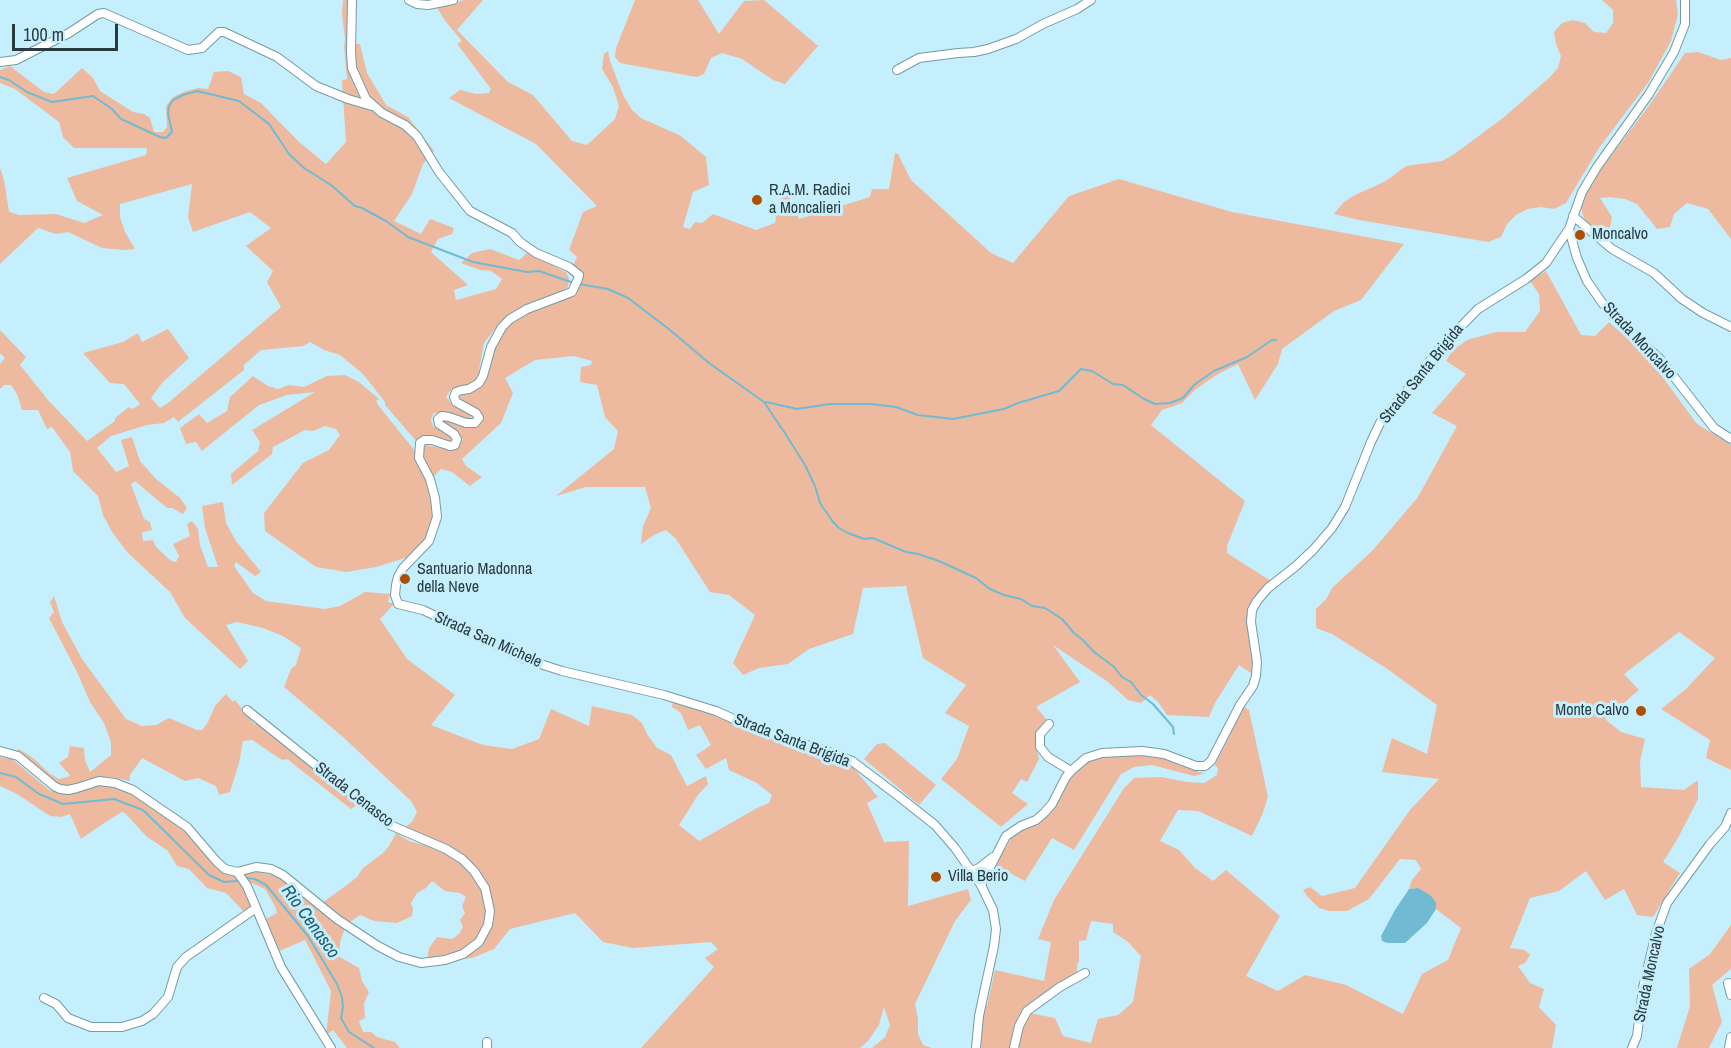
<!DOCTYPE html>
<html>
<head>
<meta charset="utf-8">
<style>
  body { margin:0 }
  #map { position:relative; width:1731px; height:1048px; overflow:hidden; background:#c6effd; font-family:"Archivo Narrow",sans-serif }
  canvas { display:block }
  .scale { position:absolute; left:12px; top:24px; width:106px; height:27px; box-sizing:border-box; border:3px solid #2a3a3f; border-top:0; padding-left:8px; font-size:18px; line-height:21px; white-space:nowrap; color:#2a3a3f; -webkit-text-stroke:4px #c6effd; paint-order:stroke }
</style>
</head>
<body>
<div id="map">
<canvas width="1731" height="1048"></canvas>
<div class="scale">100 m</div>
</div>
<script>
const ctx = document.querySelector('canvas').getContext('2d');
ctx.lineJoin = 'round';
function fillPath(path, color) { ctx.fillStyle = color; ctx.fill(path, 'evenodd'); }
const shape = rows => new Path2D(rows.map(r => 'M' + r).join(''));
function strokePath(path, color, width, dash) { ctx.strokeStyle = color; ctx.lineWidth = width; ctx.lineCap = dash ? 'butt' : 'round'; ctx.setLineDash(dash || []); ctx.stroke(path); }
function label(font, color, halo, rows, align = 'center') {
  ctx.font = font + ' "Archivo Narrow",sans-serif'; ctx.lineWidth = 6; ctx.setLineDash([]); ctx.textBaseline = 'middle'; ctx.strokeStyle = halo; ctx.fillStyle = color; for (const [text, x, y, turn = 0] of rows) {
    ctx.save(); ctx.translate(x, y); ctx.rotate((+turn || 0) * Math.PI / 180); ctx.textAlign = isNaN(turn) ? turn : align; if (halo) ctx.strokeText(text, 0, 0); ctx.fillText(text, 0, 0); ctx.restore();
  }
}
const green = shape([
  [343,0,349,0,353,77,359,75,356,67,354,44,360,44,367,73,386,105,408,117,434,151,423,164,412,194,394,221,421,234,430,219,454,228,452,234,438,239,431,252,468,285,454,290,456,300,496,289,502,279,491,271,480,270,461,263,472,253,490,249,519,260,527,253,566,272,569,279,568,287,556,295,539,300,513,313,498,325,484,343,477,381,468,386,459,386,450,391,446,397,453,405,463,409,471,416,471,420,441,413,434,413,431,419,433,426,453,439,452,442,417,442,385,405,385,402,363,374,340,355,324,350,310,342,303,346,261,350,244,365,244,370,178,422,174,417,164,423,147,425,111,436,97,448,116,472,129,466,121,440,132,437,140,461,156,479,180,498,187,508,183,514,172,508,167,508,135,481,131,484,144,519,150,522,152,530,142,532,143,541,153,540,156,547,171,561,176,562,179,556,173,544,190,536,187,524,192,521,198,529,200,545,208,567,218,567,205,528,202,506,223,502,226,523,236,541,261,572,255,576,236,562,234,566,253,593,266,601,325,609,340,606,365,592,390,594,388,602,394,604,380,619,407,659,455,695,431,725,483,745,512,749,539,739,551,709,589,726,592,706,632,715,642,723,647,734,657,748,671,755,687,786,706,776,708,784,698,795,679,825,699,841,759,807,769,803,772,795,757,783,729,770,726,758,706,769,696,755,711,745,700,725,688,730,681,713,672,707,673,702,716,716,754,732,801,746,851,765,878,797,867,803,884,842,909,841,908,906,968,889,971,900,955,921,915,1004,918,1019,918,1034,923,1045,932,1048,872,1048,885,1037,890,1025,884,1007,879,1025,868,1041,860,1048,641,1048,714,967,705,958,718,949,711,942,633,948,603,942,575,913,510,929,494,949,472,958,462,959,482,946,491,926,493,911,476,870,403,829,412,822,417,812,411,801,343,737,284,687,291,669,296,665,301,648,283,636,263,628,237,622,226,625,248,661,240,669,185,618,170,592,128,553,112,532,103,515,98,496,73,471,70,452,52,427,47,429,38,410,22,410,17,394,11,385,4,385,0,389,0,364,5,358,0,353,0,330,26,357,20,365,48,400,87,441,115,421,115,418,129,407,133,409,140,404,124,384,110,383,83,353,123,342,138,333,142,342,168,329,189,358,162,383,151,398,160,408,168,403,281,307,267,282,273,271,246,246,271,228,250,212,193,232,188,217,192,184,120,204,120,217,125,232,135,249,124,250,102,248,68,232,56,234,38,228,0,264,0,168,4,180,9,212,20,215,56,214,84,223,103,215,77,201,67,178,146,155,147,148,74,148,63,137,59,122,15,89,0,83,0,70,10,66,44,92,54,94,82,68,93,78,100,91,133,112,144,114,150,118,154,132,163,132,167,127,166,106,173,97,186,91,198,88,208,89,214,72,228,71,241,77,244,94,261,103,299,142,326,164,346,142,342,80,347,79,344,46,345,39,342,14],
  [464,0,483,0,457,30,508,82,533,95,572,141,587,145,615,119,619,106,613,87,602,69,604,54,608,51,610,61,624,97,632,110,641,118,681,136,706,157,709,185,693,192,683,227,690,229,695,222,702,223,713,214,756,230,775,223,779,200,789,195,799,219,870,197,872,189,889,189,895,153,898,154,911,180,991,253,1013,263,1069,196,1119,179,1232,212,1404,244,1361,300,1334,311,1282,349,1278,364,1255,400,1238,364,1218,374,1196,389,1182,403,1162,410,1151,425,1245,501,1227,546,1227,553,1271,581,1256,595,1248,610,1248,628,1254,662,1254,675,1239,665,1215,703,1209,717,1167,715,1158,702,1150,695,1141,703,1128,700,1108,682,1053,645,1080,682,1036,707,1048,721,1040,728,1035,743,1039,759,1027,782,1021,779,1012,793,1028,804,1001,827,941,779,957,759,969,726,945,713,966,685,923,658,906,586,863,588,853,634,809,649,788,664,759,668,743,675,733,663,755,615,729,595,710,592,676,539,666,530,654,535,641,544,643,526,651,508,645,487,586,487,556,496,614,449,618,431,605,417,597,385,580,382,581,367,591,365,592,361,574,356,535,360,505,378,513,393,501,423,462,459,466,466,482,477,470,486,452,472,441,469,432,478,423,458,422,451,426,445,450,450,459,446,463,439,457,432,442,421,444,419,456,422,468,428,480,425,482,415,477,409,460,398,458,394,471,391,482,386,486,377,494,347,504,329,512,320,567,296,575,279,570,269,573,266,577,257,569,250,583,212,597,206,536,144,449,98,460,90,476,94,489,93,491,89,458,45,458,43,462,41,446,22,437,8],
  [635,0,698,0,719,34,744,1,764,0,818,46,785,84,773,80,742,59,722,53,711,58,704,74,696,77,620,63,615,57,616,48],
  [1602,0,1676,0,1678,14,1671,41,1648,83,1599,148,1566,203,1554,209,1541,207,1528,209,1516,215,1507,224,1501,237,1488,242,1359,220,1334,214,1343,203,1353,196,1386,181,1406,166,1442,161,1453,155,1503,118,1549,78,1558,68,1561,56,1556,44,1554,32,1562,23,1573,20,1585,23,1594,32,1606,33,1613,23,1613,10],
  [1698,52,1721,60,1731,58,1731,239,1708,209,1687,203,1674,214,1670,227,1657,229,1637,204,1625,199,1610,197,1600,198,1612,217,1610,228,1602,240,1590,228,1583,216,1581,206,1588,187,1650,104,1685,53],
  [1546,271,1581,335,1595,336,1609,322,1647,356,1697,424,1731,445,1731,770,1706,758,1710,740,1661,709,1686,689,1715,658,1679,632,1624,674,1639,690,1605,719,1621,732,1645,739,1640,761,1641,787,1684,790,1698,780,1698,799,1678,838,1663,862,1680,873,1653,917,1637,915,1624,889,1605,900,1586,871,1559,891,1530,898,1510,948,1525,950,1530,955,1525,963,1518,966,1530,983,1544,989,1539,1007,1556,1025,1552,1048,1018,1048,1023,1025,1029,1013,1055,1018,1063,1036,1091,1043,1098,1019,1118,1015,1133,1002,1141,956,1127,941,1113,932,1113,924,1091,921,1086,940,1079,941,1079,961,1077,965,1077,974,1026,1010,1012,1048,978,1048,982,1007,987,1006,995,970,1044,981,1051,942,1038,939,1054,900,1124,788,1134,778,1161,777,1187,782,1204,783,1217,775,1218,768,1215,765,1244,707,1249,710,1268,797,1262,815,1252,836,1198,811,1178,810,1160,841,1179,850,1195,868,1213,881,1226,870,1280,916,1246,976,1278,991,1305,975,1346,985,1403,1014,1422,974,1448,960,1461,928,1436,909,1436,902,1418,888,1409,889,1412,880,1421,869,1416,860,1400,859,1369,899,1347,911,1329,911,1319,908,1307,896,1303,890,1310,887,1322,896,1355,888,1410,810,1439,779,1382,772,1392,738,1427,754,1437,705,1386,668,1332,634,1316,628,1316,609,1327,598,1332,588,1373,550,1418,497,1457,426,1432,413,1466,374,1446,361,1453,350,1467,340,1496,332,1525,332,1540,311,1539,294,1530,281],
  [345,375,359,382,379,399,376,401,379,406,415,451,417,459,427,480,432,498,434,516,427,538,417,549,405,558,376,567,346,572,316,567,265,531,264,513,303,463,329,450,340,435,336,429,325,426,313,431,305,430,273,447,272,454,232,485,231,474,258,451,260,442,252,430,315,392,287,395,259,405,202,451,196,442,186,444,180,428,199,414,207,423,227,411,230,397,253,376,268,386,278,389,289,385,304,387,327,376],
  [54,596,62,622,82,659,126,719,142,726,156,725,169,718,197,730,202,730,208,722,215,706,226,694,233,702,235,700,255,725,258,723,360,803,351,809,287,759,282,760,252,740,243,741,239,763,230,792,219,795,216,786,198,778,185,781,142,758,130,775,130,781,110,777,96,779,69,786,59,785,12,752,19,749,33,758,49,773,59,779,68,777,70,775,59,763,68,757,70,746,84,748,85,760,90,772,111,755,111,742,104,723,90,702,77,672,49,618,54,612,50,602],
  [885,743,936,785,919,805,864,759,877,744],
  [1142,755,1164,756,1199,772,1206,773,1194,776,1152,765,1134,767,1121,774,1074,850,1052,838,1025,881,995,865,1012,837,1021,829,1039,822,1057,804,1067,782,1075,772,1088,761,1100,756],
  [0,757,12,759,49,790,59,793,76,792,99,784,115,785,131,791,185,828,234,874,257,872,272,875,286,882,345,928,340,942,340,949,338,956,359,968,362,981,369,992,364,1003,365,1018,359,1021,363,1032,371,1032,377,1037,395,1042,400,1048,347,1048,333,1030,326,1035,331,991,305,940,277,952,264,920,277,913,275,906,265,889,252,883,244,888,252,906,244,912,226,893,207,888,189,869,177,866,168,851,146,836,125,813,122,812,107,821,81,839,70,814,61,817,50,816,17,794,0,786],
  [396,833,409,841,438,849,460,861,473,874,482,890,487,906,487,920,483,931,473,943,457,953,442,958,427,961,429,948,437,937,452,939,459,934,463,927,460,920,465,913,462,906,466,897,460,893,445,891,436,884,434,882,431,882,426,888,417,893,411,903,413,909,412,916,397,923,374,921,360,915,347,924,322,903,351,882,357,877,363,868,383,853,389,846],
  [1731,925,1731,969,1712,985,1722,1022,1709,1048,1677,1048,1690,1006,1689,969,1710,954]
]);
const water = shape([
  [1418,888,1430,895,1436,902,1436,909,1427,923,1405,943,1387,943,1382,941,1381,936,1395,910,1409,889]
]);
const stream = shape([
  [0,77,9,80,27,92,52,102,93,96,112,109,121,119,160,137,166,138,172,132,168,114,169,106,173,100,183,95,197,91,239,101,269,124,289,154,304,168,331,185,355,206,362,208,386,221,408,237,473,262,527,272,539,271,574,283],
  [579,284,608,289,628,298,670,330,709,363,764,402,782,429],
  [766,402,797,409,830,404,871,404,896,407,918,415,953,419,1004,409,1018,403,1059,391,1081,369,1092,371,1113,384,1123,385,1144,399,1155,404,1170,403,1183,398,1194,385,1214,371,1247,357,1272,340,1276,340],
  [783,430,805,465,815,486,820,503,833,522,839,528,848,533,864,539,873,538,906,552,918,554,939,561,976,578,990,589,1004,595,1021,599,1032,606,1045,608,1062,619,1074,633,1083,640,1093,651,1114,667,1122,677,1131,682,1141,695,1153,704,1173,727,1174,734],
  [0,773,16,777,39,794,63,804,114,799,143,810,209,875,224,882,237,881],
  [247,878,255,879,266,885,308,936,337,984,342,997,343,1007,341,1018,349,1032,374,1048]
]);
const minor = shape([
  [352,0,351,51,352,68,366,99,382,113,405,125,417,136,439,172,470,211,512,233,520,242,536,253,569,267,579,275,578,279,572,292,527,309,510,319,502,327,491,347,483,376,479,383,469,389,462,390,456,392,454,397,456,402,476,413,479,418,475,423,466,423,449,417,442,416,438,419,439,424,454,434,457,439,455,445,450,446,432,440,424,440,420,443,419,458,430,479,435,498,437,517,429,541,403,568,398,577,396,585,395,595,398,604,423,610,525,659,562,671,664,695,716,711,756,729,826,751,852,761,897,795,935,825,955,848,981,885,993,910,996,929,994,946,979,1016,976,1048],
  [409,0,417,4,428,5,453,0],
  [0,62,16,60,69,33,98,14,104,13,188,50,202,48,219,32,224,32,277,57,316,86,348,99,372,106],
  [897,70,919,58,958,53,974,52,988,49,1016,39,1043,24,1077,9,1091,0],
  [1573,216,1612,249,1654,273,1682,299,1703,313,1731,327],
  [1569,229,1577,258,1587,281,1603,304,1623,325,1660,359,1714,428,1731,439],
  [1049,724,1040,734,1040,747,1048,757,1071,771],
  [0,751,18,756,54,786,60,789,68,790,77,788,99,781,115,783,133,790,187,827,217,862,225,869,237,872,256,867,271,869,283,875,337,919,378,946,399,957,421,963,445,960,463,954,479,942,488,925,490,911,485,888,474,871,462,859,446,849,390,825,247,710],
  [972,871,979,868,993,857],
  [237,872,247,886,281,967,331,1048],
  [981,885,1006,836,1021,826,1036,820,1044,813,1052,804,1066,777,1071,771,1086,758,1102,753,1142,751,1164,754,1196,766,1205,766,1211,761,1240,705,1253,686,1256,676,1257,662,1251,622,1252,610,1257,601,1268,588,1296,566,1313,550,1332,528,1345,507,1371,442,1381,421,1420,375,1436,352,1478,309,1526,279,1546,263,1554,251,1569,229,1582,192,1597,167,1649,94,1674,52,1685,24,1685,0],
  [1728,983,1731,995],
  [44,998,56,1004,68,1018,91,1027,122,1027,142,1021,153,1014,168,997,177,967,186,957,256,908],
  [487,1042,487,1048],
  [1014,1048,1019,1026,1027,1011,1060,987,1085,973],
  [1632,1048,1637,1036,1643,988,1656,933,1667,903,1710,844,1725,827,1731,813],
  [1729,1048,1731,1037]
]);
const markers = [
  [757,200,6,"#ae4f00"],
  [1580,235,6,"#ae4f00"],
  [405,579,6,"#ae4f00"],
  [1641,711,6,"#ae4f00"],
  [936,877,6,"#ae4f00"]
];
const poiNames = [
  ["R.A.M. Radici",769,191],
  ["a Moncalieri",769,209],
  ["Moncalvo",1592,235],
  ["Santuario Madonna",417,570],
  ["della Neve",417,588],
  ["Monte Calvo",1629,711,"right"],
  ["Villa Berio",948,877]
];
const streetNames = [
  ["Strada Moncalvo",1639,341,47],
  ["Strada Santa Brigida",1422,374,-51],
  ["Strada San Michele",488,640,24],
  ["Strada Santa Brigida",792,741,21],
  ["Strada Cenasco",354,795,38],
  ["Strada Moncalvo",1650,974,-78]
];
const waterNames = [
  ["Rio Cenasco",310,922,54]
];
fillPath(green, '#edba9f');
fillPath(water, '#71bbd2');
strokePath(stream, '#71bbd2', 2);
strokePath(minor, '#739ba7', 10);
strokePath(minor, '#fff', 8);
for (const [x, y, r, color] of markers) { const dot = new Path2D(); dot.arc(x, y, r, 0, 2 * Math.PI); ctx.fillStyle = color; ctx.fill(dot); strokePath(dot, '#c6effd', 2); }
label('16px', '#2a3a3f', '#c6effd', poiNames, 'left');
label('16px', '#2a3a3f', '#c6effd', streetNames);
label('italic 18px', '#215d6e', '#c6effd', waterNames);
</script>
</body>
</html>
